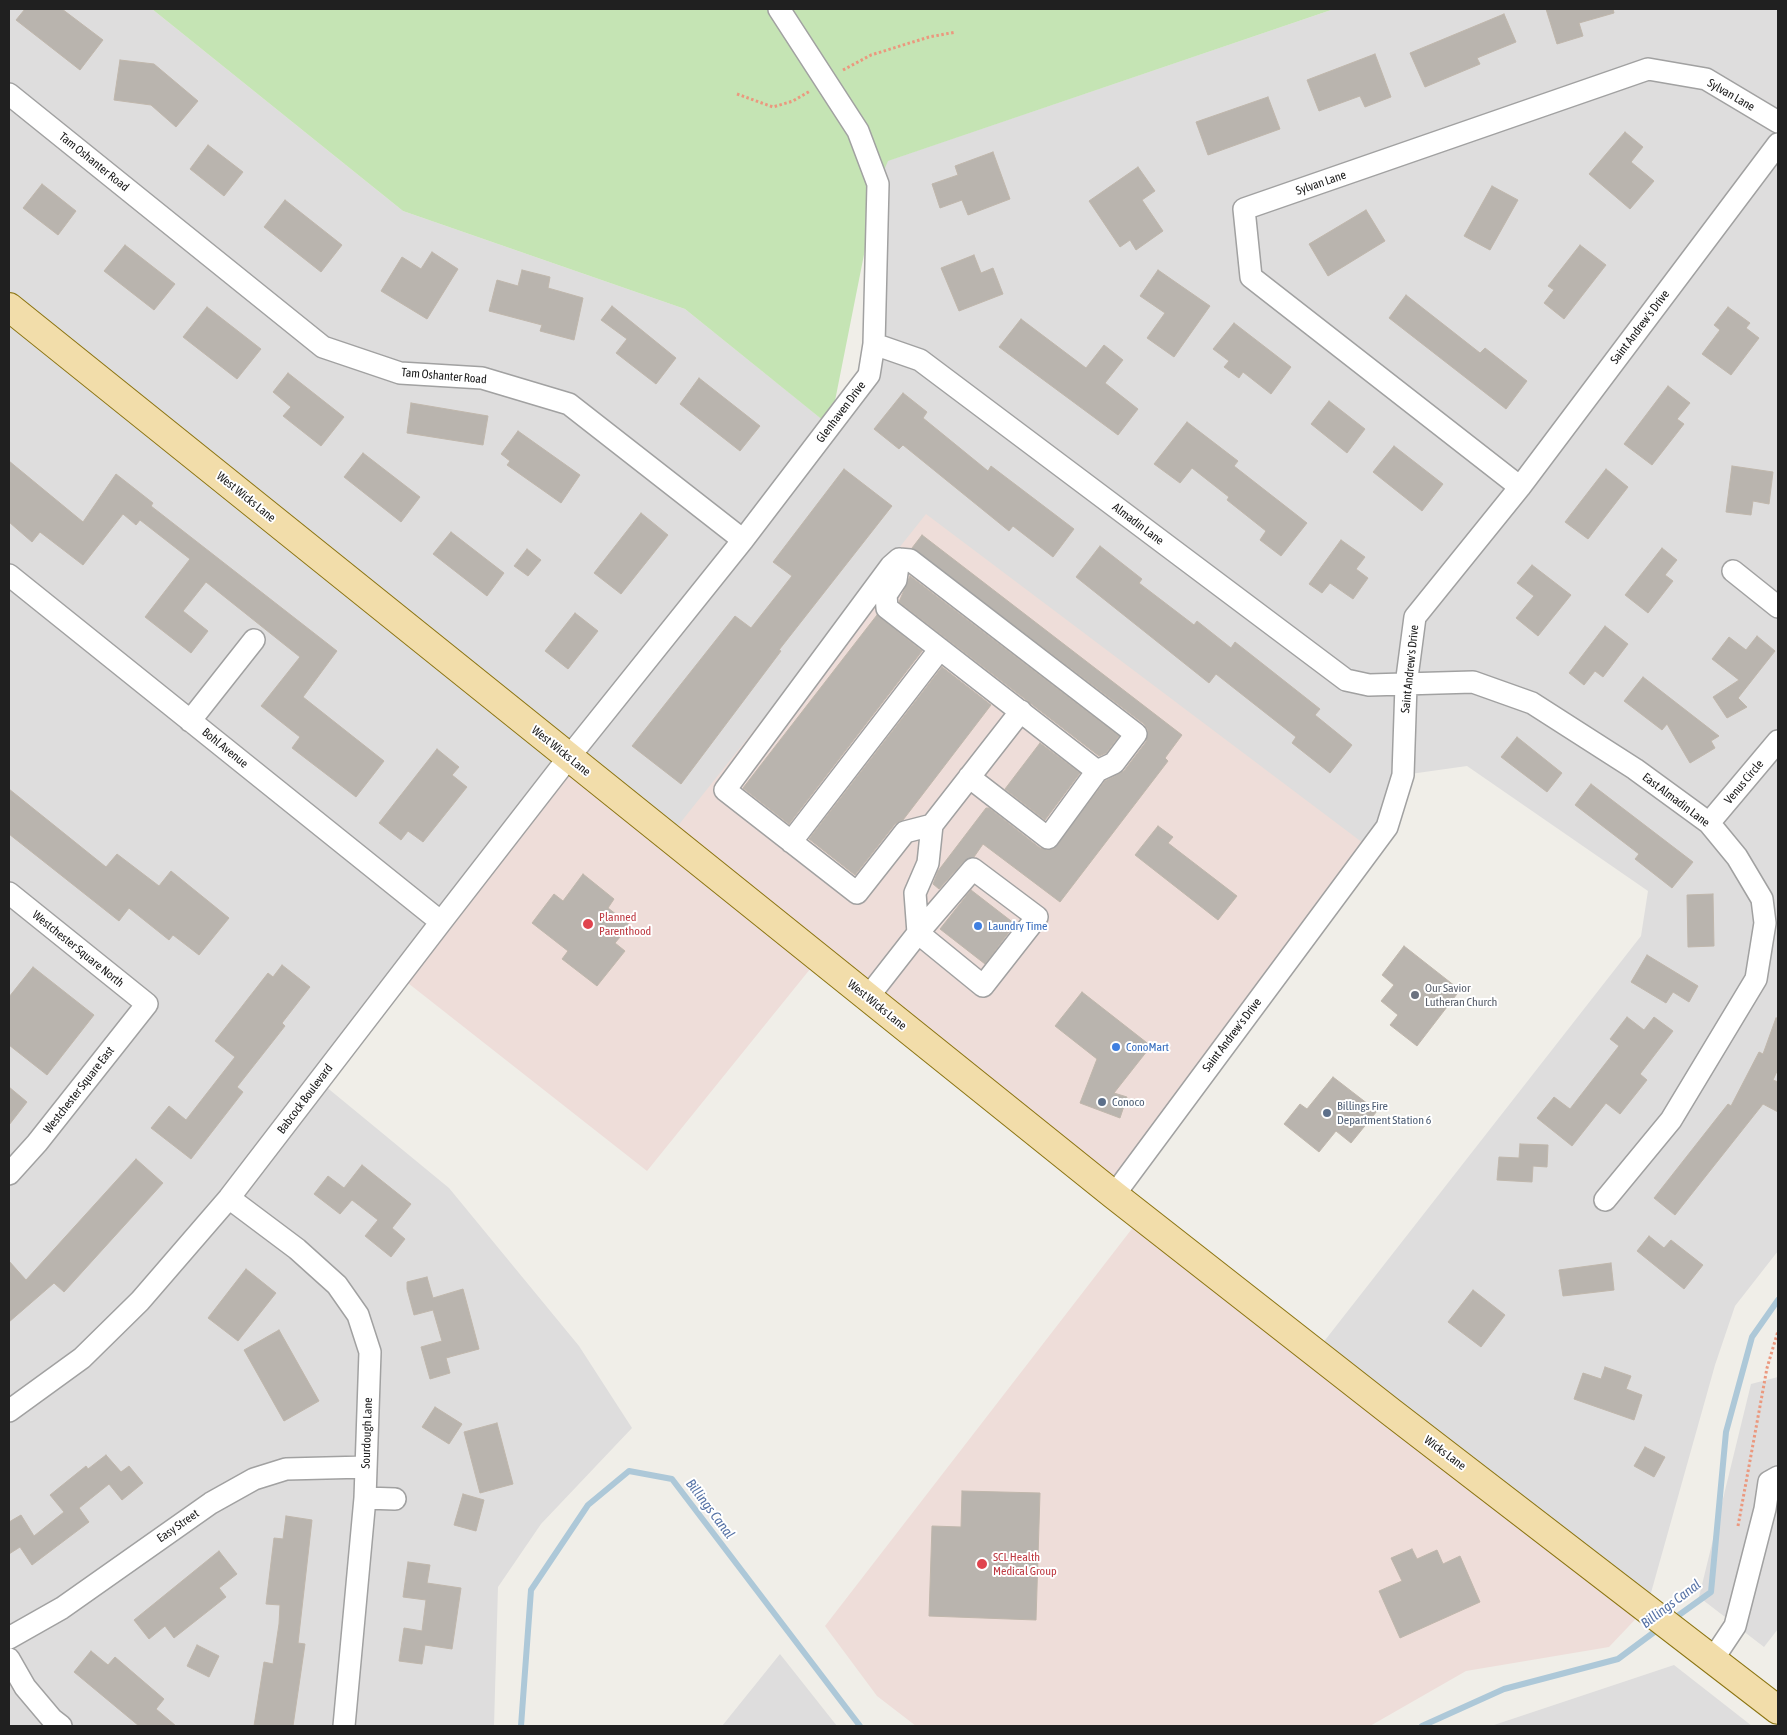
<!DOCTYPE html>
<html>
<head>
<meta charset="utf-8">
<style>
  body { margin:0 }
  #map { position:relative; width:1787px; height:1735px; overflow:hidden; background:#f0eee8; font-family:"Asap Condensed",sans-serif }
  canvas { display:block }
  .frame { position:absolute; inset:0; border:10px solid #202020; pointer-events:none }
</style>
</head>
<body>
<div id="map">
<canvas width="1787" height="1735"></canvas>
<div class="frame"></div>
</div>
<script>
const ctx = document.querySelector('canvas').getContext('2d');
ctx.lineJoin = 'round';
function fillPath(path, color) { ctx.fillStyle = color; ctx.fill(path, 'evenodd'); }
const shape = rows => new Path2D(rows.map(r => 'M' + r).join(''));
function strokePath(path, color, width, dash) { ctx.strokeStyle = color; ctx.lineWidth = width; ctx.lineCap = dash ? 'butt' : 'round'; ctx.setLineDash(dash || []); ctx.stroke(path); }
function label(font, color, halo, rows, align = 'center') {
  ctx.font = font + ' "Asap Condensed",sans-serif'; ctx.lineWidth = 4; ctx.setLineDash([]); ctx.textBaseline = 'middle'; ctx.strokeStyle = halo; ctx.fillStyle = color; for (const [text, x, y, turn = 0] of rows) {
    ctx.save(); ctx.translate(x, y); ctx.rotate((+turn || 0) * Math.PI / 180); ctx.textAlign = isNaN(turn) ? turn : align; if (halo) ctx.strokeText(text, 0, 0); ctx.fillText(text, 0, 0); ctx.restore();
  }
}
const residential = shape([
  [9,9,152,9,403,211,685,309,829,425,869,375,878,184,887,161,1334,9,1778,9,1778,1251,1735,1306,1715,1365,1647,1607,1315,1353,1641,936,1648,891,1467,766,1403,775,1371,849,669,837,569,757,319,1081,449,1188,579,1346,632,1428,541,1524,498,1587,494,1726,9,1726],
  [1778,1377,1778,1629,1764,1647,1699,1597,1751,1384],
  [780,1654,837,1726,722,1726],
  [1674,1665,1752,1726,1491,1726]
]);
const commercial = shape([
  [926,514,1371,849,1114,1195,819,958,647,1171,399,976,569,757,669,837],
  [1141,1217,1647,1607,1609,1647,1466,1671,1370,1726,916,1726,877,1696,825,1626]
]);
const grass = shape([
  [152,9,1334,9,888,161,878,184,830,426,685,309,403,211]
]);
const stream = shape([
  [1672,1620,1711,1592,1726,1432,1752,1337,1778,1300],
  [521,1726,531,1590,588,1505,629,1471,672,1479,860,1726],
  [1422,1726,1504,1689,1618,1659,1661,1627]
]);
const building = shape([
  [25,9,62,9,103,40,80,70,16,20,25,9],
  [1546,9,1613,9,1614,13,1579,23,1583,36,1557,44,1546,9],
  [1504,14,1516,42,1477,58,1480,64,1425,87,1410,53,1504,14],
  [1375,54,1391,97,1365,107,1360,96,1319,111,1307,80,1375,54],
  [120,60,154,64,198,101,176,127,151,105,114,100,120,60],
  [1268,97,1280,129,1208,155,1196,122,1268,97],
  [1625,132,1643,147,1631,162,1654,181,1630,209,1589,174,1625,132],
  [208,145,243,172,224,196,190,169,208,145],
  [993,152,1010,199,968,215,962,200,940,208,932,184,958,175,955,166,993,152],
  [1138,167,1155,191,1142,200,1163,231,1136,250,1130,240,1120,247,1089,201,1138,167],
  [42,184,76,211,58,235,23,208,42,184],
  [1492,186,1518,200,1490,250,1464,236,1492,186],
  [285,200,342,245,321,272,264,227,285,200],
  [1366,210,1385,241,1328,276,1309,244,1366,210],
  [125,245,175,284,154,310,104,271,125,245],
  [1580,245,1606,265,1564,319,1544,303,1554,290,1548,286,1580,245],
  [432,252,458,269,427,319,381,291,402,257,421,269,432,252],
  [974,255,981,273,993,268,1003,294,959,311,941,268,974,255],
  [522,270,550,277,548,288,583,298,574,340,540,331,542,325,489,311,497,280,518,286,522,270],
  [1158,270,1210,306,1174,357,1147,338,1165,313,1140,296,1158,270],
  [1406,295,1480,353,1485,348,1527,381,1506,409,1389,318,1406,295],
  [612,306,676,358,656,384,616,353,627,339,601,320,612,306],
  [207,307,261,349,237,379,183,337,207,307],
  [1728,307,1750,323,1746,328,1759,338,1731,375,1702,354,1720,330,1714,325,1728,307],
  [1021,319,1086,368,1104,345,1123,360,1105,383,1138,409,1118,435,999,347,1021,319],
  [1234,323,1291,367,1271,394,1243,372,1239,378,1224,367,1229,361,1213,349,1234,323],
  [288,373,344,417,321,446,283,416,291,407,273,392,288,373],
  [699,378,760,426,740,451,680,404,699,378],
  [1668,386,1690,403,1677,419,1684,424,1652,465,1624,444,1668,386],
  [903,393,927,412,923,418,988,471,991,466,1074,529,1053,557,1013,526,1009,531,903,445,899,449,874,429,903,393],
  [1329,401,1365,429,1347,453,1311,424,1329,401],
  [411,403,488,416,483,445,407,433,411,403],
  [1187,422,1238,461,1234,466,1307,523,1281,556,1260,540,1266,531,1227,500,1229,497,1192,468,1180,483,1154,464,1187,422],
  [518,431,580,475,561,503,507,465,510,461,501,454,518,431],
  [1394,446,1443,484,1422,511,1373,472,1394,446],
  [363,453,420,497,401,522,344,477,363,453],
  [9,461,83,522,116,474,153,503,151,506,337,651,303,697,384,761,356,797,292,748,300,737,261,706,300,657,206,582,183,611,208,631,191,653,145,617,190,559,140,520,136,525,123,514,83,565,40,532,32,542,9,522,9,461],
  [1732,466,1773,472,1769,504,1753,501,1751,515,1726,512,1732,466],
  [844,469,892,506,779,650,781,651,681,784,632,746,735,616,751,628,792,576,773,562,844,469],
  [1606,469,1628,487,1588,539,1565,522,1606,469],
  [641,513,668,535,621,594,594,573,641,513],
  [451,532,504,573,487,596,433,554,451,532],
  [922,535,1182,735,1165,758,1168,761,1060,902,983,844,974,857,964,861,939,889,933,884,938,871,986,808,989,808,1040,848,1047,850,1053,849,1105,781,1124,771,1146,742,1148,730,1144,724,912,548,922,535],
  [1341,540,1365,557,1356,569,1368,578,1353,599,1330,583,1322,593,1309,584,1341,540],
  [1100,546,1142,579,1139,583,1194,625,1197,621,1231,648,1235,642,1320,709,1315,715,1352,745,1330,773,1292,743,1296,737,1216,674,1209,683,1076,577,1100,546],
  [1662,548,1677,560,1665,575,1673,581,1648,613,1625,595,1662,548],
  [527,549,541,560,528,576,514,566,527,549],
  [1532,565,1571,595,1538,636,1516,618,1534,596,1517,583,1532,565],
  [910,576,1119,736,1106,753,1099,756,899,602,910,576],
  [575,613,598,631,568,669,545,651,575,613],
  [877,615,922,651,789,824,743,788,877,615],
  [1605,626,1628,644,1603,677,1595,671,1584,685,1569,673,1605,626],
  [1757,636,1775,651,1738,698,1747,707,1727,718,1713,697,1739,680,1712,659,1729,637,1746,650,1757,636],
  [942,667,991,705,903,820,895,824,855,875,809,839,942,667],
  [1643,677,1719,736,1711,741,1715,748,1690,763,1667,724,1662,730,1624,701,1643,677],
  [1517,737,1562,773,1547,792,1501,757,1517,737],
  [1040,743,1080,773,1045,820,1005,789,1040,743],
  [437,749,459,767,452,775,467,787,423,842,408,831,401,840,379,823,437,749],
  [1591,784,1693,862,1672,888,1635,859,1639,854,1575,805,1591,784],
  [9,789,106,867,117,854,159,886,171,871,229,918,199,955,173,935,169,940,129,908,119,921,9,834,9,789],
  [1158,826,1173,837,1168,843,1237,896,1218,920,1135,855,1158,826],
  [583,874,614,899,608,908,630,925,615,943,625,951,597,986,562,959,568,951,532,923,554,894,563,901,583,874],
  [971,890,1015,924,985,964,940,929,971,890],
  [1713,894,1714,946,1688,947,1687,895,1713,894],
  [1404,946,1460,990,1417,1046,1390,1025,1398,1015,1381,1001,1394,985,1382,975,1404,946],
  [1647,955,1698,986,1689,1002,1673,992,1666,1003,1631,982,1647,955],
  [282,965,310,987,282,1023,285,1026,237,1087,243,1092,191,1159,151,1128,169,1106,186,1120,235,1057,215,1041,268,973,273,977,282,965],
  [33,967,94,1015,47,1075,9,1045,9,997,33,967],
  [1082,992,1151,1046,1114,1093,1127,1097,1120,1118,1080,1103,1097,1059,1055,1026,1082,992],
  [1627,1017,1644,1030,1654,1017,1673,1031,1640,1074,1647,1080,1620,1114,1606,1103,1572,1146,1537,1118,1554,1097,1570,1109,1619,1046,1610,1039,1627,1017],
  [1776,1018,1778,1018,1778,1069,1773,1080,1778,1082,1778,1112,1763,1104,1675,1215,1654,1198,1728,1104,1731,1106,1759,1052,1763,1054,1776,1018],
  [1333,1077,1377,1111,1351,1143,1336,1131,1319,1152,1284,1124,1300,1104,1307,1109,1333,1077],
  [9,1087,27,1102,9,1125,9,1087],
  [1520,1144,1548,1145,1547,1167,1533,1166,1532,1182,1497,1180,1499,1157,1519,1158,1520,1144],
  [136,1159,163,1183,64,1292,54,1283,9,1322,9,1261,26,1280,136,1159],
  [362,1165,411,1204,392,1228,405,1239,391,1257,365,1236,378,1220,352,1200,340,1214,314,1194,328,1176,344,1188,362,1165],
  [1649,1236,1664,1248,1671,1240,1703,1265,1684,1289,1637,1251,1649,1236],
  [1611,1263,1614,1290,1563,1296,1559,1270,1611,1263],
  [246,1269,276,1293,238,1341,208,1318,246,1269],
  [427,1277,433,1298,463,1289,479,1349,446,1358,450,1373,430,1379,421,1347,442,1341,433,1310,414,1315,407,1289,407,1282,427,1277],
  [1473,1290,1505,1315,1481,1347,1448,1322,1473,1290],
  [279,1330,319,1401,284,1421,244,1350,279,1330],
  [1605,1367,1631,1376,1626,1389,1642,1395,1634,1420,1574,1399,1583,1373,1601,1379,1605,1367],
  [435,1407,462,1424,449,1444,422,1427,435,1407],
  [497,1423,513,1484,480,1493,464,1432,497,1423],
  [1645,1447,1665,1457,1654,1477,1634,1466,1645,1447],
  [106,1455,121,1472,129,1466,143,1483,122,1500,109,1484,79,1508,89,1522,32,1565,20,1547,9,1554,9,1522,21,1515,34,1536,64,1512,50,1495,86,1466,88,1469,106,1455],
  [962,1491,1040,1493,1036,1620,929,1616,932,1526,961,1527,962,1491],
  [463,1494,484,1500,476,1531,454,1525,463,1494],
  [286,1516,312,1520,298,1643,305,1644,293,1726,254,1726,264,1662,273,1664,279,1624,280,1605,266,1604,274,1538,283,1539,286,1516],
  [1412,1549,1417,1559,1437,1550,1443,1564,1460,1556,1480,1602,1400,1638,1379,1591,1402,1581,1391,1558,1412,1549],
  [219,1551,237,1574,219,1588,226,1597,174,1638,165,1626,149,1639,134,1620,219,1551],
  [408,1562,430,1565,427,1583,461,1588,452,1649,425,1645,422,1664,399,1661,404,1628,422,1631,426,1600,403,1597,408,1562],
  [197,1645,219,1656,209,1677,187,1666,197,1645],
  [91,1651,108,1665,115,1657,164,1699,156,1709,176,1726,139,1726,74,1672,91,1651]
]);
const path = shape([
  [843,70,871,55,929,37,956,32],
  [737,94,773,107,793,101,810,91],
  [1738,1526,1767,1368,1778,1331]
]);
const minor = shape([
  [9,94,323,347,400,373,482,378,569,404,743,540],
  [874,344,920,360,1346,680,1369,685,1473,682,1532,703,1635,769,1709,823,1737,857,1762,899,1765,923,1756,979,1671,1120,1605,1200],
  [1520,487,1251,277,1244,209,1648,69,1706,79,1778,122],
  [899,559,896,580,886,595,887,608,1097,771,1114,763,1136,734,910,560,899,559,891,566,725,790,857,893,905,832,932,825],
  [1733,571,1778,607],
  [9,575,441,922],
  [190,721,254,640],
  [969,777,1048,838,1097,771],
  [1709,823,1778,741],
  [791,842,940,649],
  [9,893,147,1004,37,1143,9,1174],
  [868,997,918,933,973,869,1037,917,983,986,918,933,915,893,928,863,932,825,1021,711],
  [1114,1195,1387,827,1403,775,1406,685,1415,617,1520,487,1778,144],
  [229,1198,297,1249,337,1285,358,1315,370,1352,365,1498,344,1726],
  [9,1411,82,1358,140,1301,229,1198,441,922,569,757,743,540,869,375,874,344,878,184,858,131,779,9],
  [365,1498,395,1499],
  [9,1638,62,1608,211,1503,254,1479,286,1469,366,1467],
  [9,1659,25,1687,52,1719,61,1726],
  [1713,1659,1735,1626,1765,1509,1769,1482,1778,1477]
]);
const major = shape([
  [9,307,1114,1195,1391,1412,1778,1710]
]);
const markers = [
  [588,924,6,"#e0444e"],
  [978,926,5,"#3f7fe0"],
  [1415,995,5,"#6b7280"],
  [1116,1047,5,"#3f7fe0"],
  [1102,1102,5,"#5c6f8a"],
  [1327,1113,5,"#5c6f8a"],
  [982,1564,6,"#e0444e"]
];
const streetNames = [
  ["Sylvan Lane",1731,95,30],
  ["Tam Oshanter Road",94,162,39],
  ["Sylvan Lane",1321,183,-19],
  ["Saint Andrew's Drive",1640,327,-53],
  ["Tam Oshanter Road",444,376,5],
  ["Glenhaven Drive",841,412,-53],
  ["West Wicks Lane",246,497,39],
  ["Almadin Lane",1138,524,37],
  ["Saint Andrew's Drive",1410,669,-84],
  ["Bohl Avenue",225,748,39],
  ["West Wicks Lane",561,751,39],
  ["Venus Circle",1744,782,-50],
  ["East Almadin Lane",1676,800,37],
  ["Westchester Square North",78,949,39],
  ["West Wicks Lane",877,1005,39],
  ["Saint Andrew's Drive",1232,1035,-53],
  ["Westchester Square East",79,1090,-52],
  ["Babcock Boulevard",305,1099,-53],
  ["Sourdough Lane",367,1433,-88],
  ["Wicks Lane",1445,1453,37],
  ["Easy Street",178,1526,-35]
];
const healthNames = [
  ["Planned",599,917],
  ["Parenthood",599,931],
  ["SCL Health",993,1557],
  ["Medical Group",993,1571]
];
const shopNames = [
  ["Laundry Time",988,926],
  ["ConoMart",1126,1047]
];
const worshipNames = [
  ["Our Savior",1425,988],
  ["Lutheran Church",1425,1002]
];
const serviceNames = [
  ["Conoco",1112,1102],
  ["Billings Fire",1337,1106],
  ["Department Station 6",1337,1120]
];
const waterNames = [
  ["Billings Canal",710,1509,53],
  ["Billings Canal",1671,1604,-37]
];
fillPath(residential, '#dedddd');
fillPath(commercial, '#eeddd9');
fillPath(grass, '#c5e4b4');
strokePath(stream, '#adc8d8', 6);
fillPath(building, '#b9b4ae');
strokePath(building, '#c0b7ac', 1);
strokePath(minor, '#a1a1a1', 24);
strokePath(major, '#8b7411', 30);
strokePath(path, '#eb987e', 3, [2.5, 2.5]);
strokePath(minor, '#fff', 21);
strokePath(major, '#f2ddaa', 28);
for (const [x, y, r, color] of markers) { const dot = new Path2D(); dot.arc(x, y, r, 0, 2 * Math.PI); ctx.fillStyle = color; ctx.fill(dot); strokePath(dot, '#fff', 2); }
label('12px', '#202020', '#fff', streetNames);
label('12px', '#be3a42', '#fff', healthNames, 'left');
label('12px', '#366cbe', '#fff', shopNames, 'left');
label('12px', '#5b616d', '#fff', worshipNames, 'left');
label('12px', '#4e5e75', '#fff', serviceNames, 'left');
label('italic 14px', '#5773a6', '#fff', waterNames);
</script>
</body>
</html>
